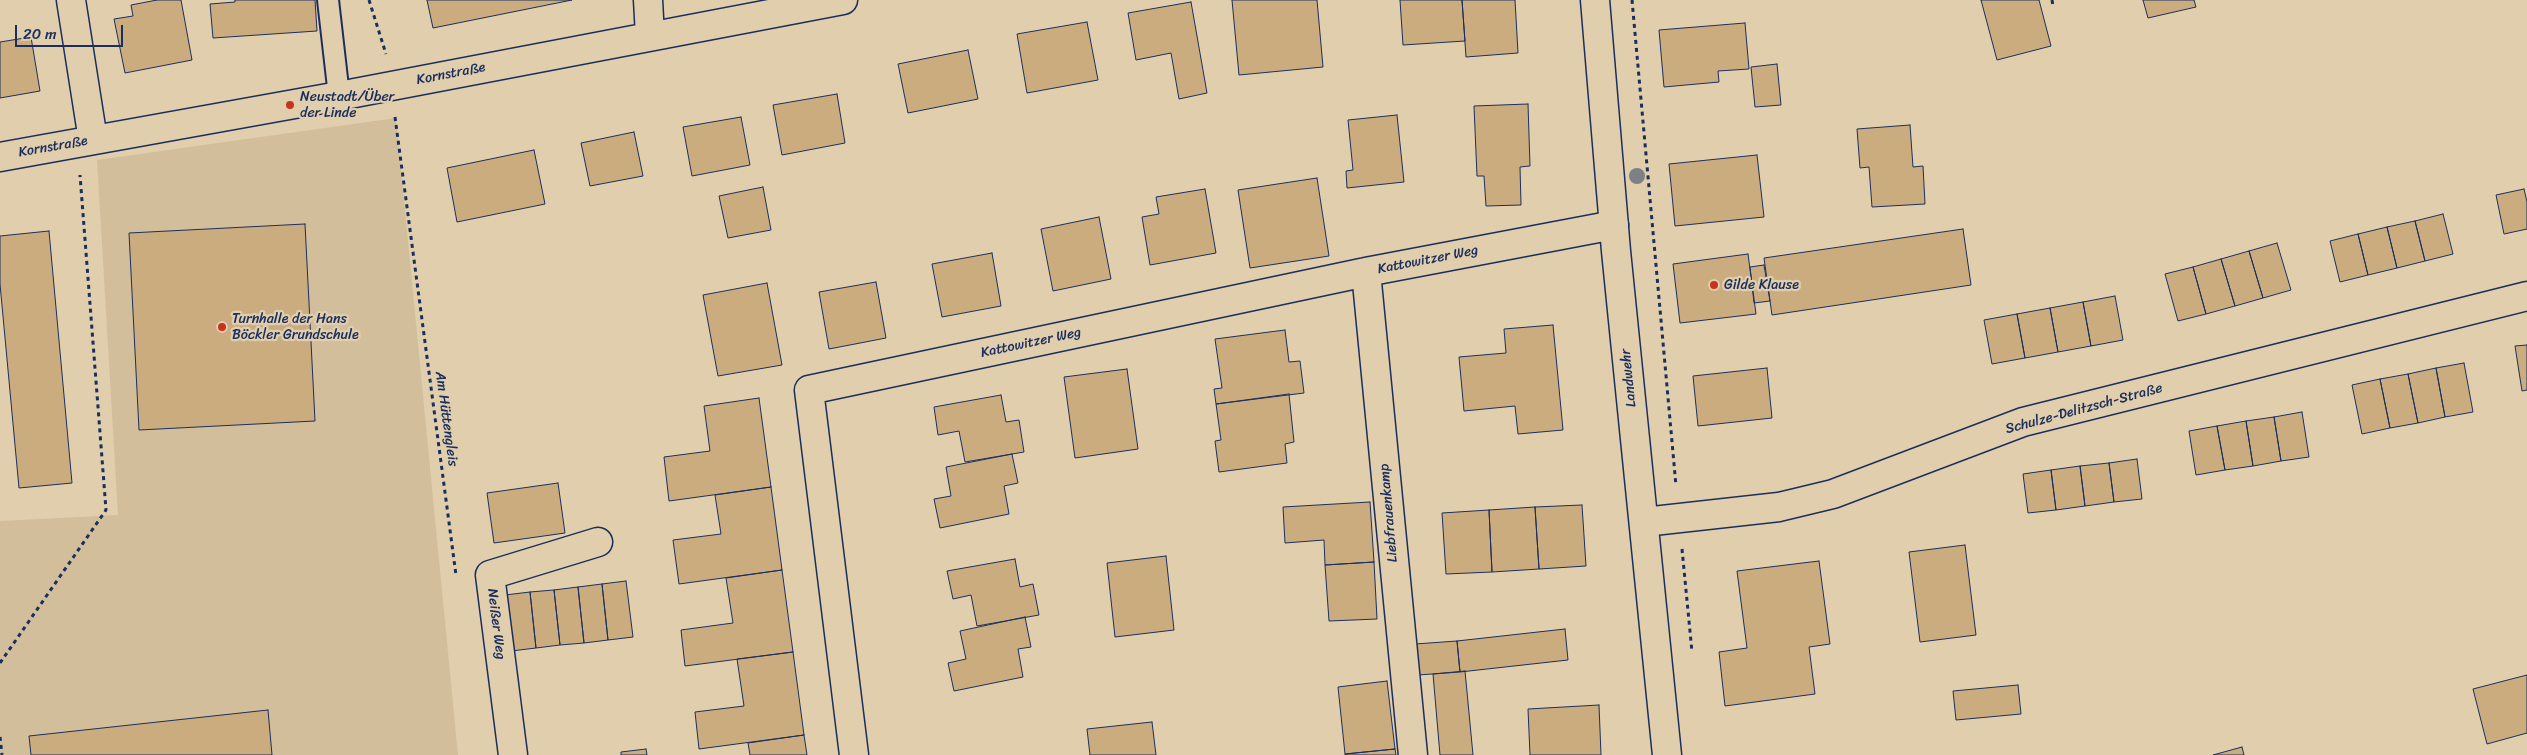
<!DOCTYPE html>
<html>
<head>
<meta charset="utf-8">
<style>
  body { margin:0 }
  #map { position:relative; width:2527px; height:755px; overflow:hidden; background:#e1ceac; font-family:Sriracha,sans-serif }
  canvas { display:block }
  .scale { position:absolute; left:15px; top:25px; width:108px; height:22px; box-sizing:border-box; border:2px solid #1b2f5e; border-top:0; padding-left:6px; font-size:15px; line-height:18px; white-space:nowrap; color:#1b2f5e; -webkit-text-stroke:4px #e1ceac; paint-order:stroke }
</style>
</head>
<body>
<div id="map">
<canvas width="2527" height="755"></canvas>
<div class="scale">20 m</div>
</div>
<script>
const ctx = document.querySelector('canvas').getContext('2d');
ctx.lineJoin = 'round';
function fillPath(path, color) { ctx.fillStyle = color; ctx.fill(path, 'evenodd'); }
const shape = rows => new Path2D(rows.map(r => 'M' + r).join(''));
function strokePath(path, color, width, dash) { ctx.strokeStyle = color; ctx.lineWidth = width; ctx.lineCap = dash ? 'butt' : 'round'; ctx.setLineDash(dash || []); ctx.stroke(path); }
function label(font, color, halo, rows, align = 'center') {
  ctx.font = font + ' Sriracha,sans-serif'; ctx.lineWidth = 4.5; ctx.setLineDash([]); ctx.textBaseline = 'middle'; ctx.strokeStyle = halo; ctx.fillStyle = color; for (const [text, x, y, turn = 0] of rows) {
    ctx.save(); ctx.translate(x, y); ctx.rotate((+turn || 0) * Math.PI / 180); ctx.textAlign = isNaN(turn) ? turn : align; if (halo) ctx.strokeText(text, 0, 0); ctx.fillText(text, 0, 0); ctx.restore();
  }
}
const built = shape([
  [396,118,458,755,0,755,0,521,118,515,97,160]
]);
const building = shape([
  [157,0,181,0,192,60,125,73,114,19,133,16,131,5,157,0],
  [235,0,315,0,317,31,213,38,210,4,235,2,235,0],
  [427,0,572,0,433,28,427,0],
  [1232,0,1317,0,1323,67,1239,75,1232,0],
  [1400,0,1462,0,1465,41,1403,45,1400,0],
  [1462,0,1515,0,1518,53,1466,57,1462,0],
  [1981,0,2039,0,2051,46,1997,60,1981,0],
  [2143,0,2194,0,2196,7,2148,18,2143,0],
  [1191,2,1207,93,1179,99,1171,53,1136,60,1128,13,1191,2],
  [1087,22,1098,80,1027,93,1017,34,1087,22],
  [1745,23,1749,69,1718,71,1719,82,1664,87,1659,30,1745,23],
  [31,37,40,91,0,98,0,42,31,37],
  [968,50,978,99,908,113,898,64,968,50],
  [1777,64,1781,105,1755,107,1751,67,1777,64],
  [837,94,845,143,782,155,773,105,837,94],
  [1528,104,1530,166,1520,167,1521,205,1486,206,1484,176,1477,176,1474,106,1528,104],
  [1397,115,1404,182,1347,188,1346,171,1353,170,1348,120,1397,115],
  [741,117,750,165,692,176,683,127,741,117],
  [1910,125,1913,167,1923,166,1925,204,1872,207,1869,167,1860,168,1857,129,1910,125],
  [634,132,643,176,590,186,581,143,634,132],
  [534,150,545,204,457,222,447,168,534,150],
  [1757,155,1764,217,1675,226,1669,164,1757,155],
  [1317,178,1329,256,1250,268,1238,190,1317,178],
  [763,187,771,230,728,238,719,196,763,187],
  [1205,189,1216,253,1150,265,1142,217,1159,214,1156,197,1205,189],
  [2524,189,2527,202,2527,229,2504,234,2496,195,2524,189],
  [2443,214,2453,254,2425,261,2415,221,2443,214],
  [1099,217,1111,279,1053,291,1041,229,1099,217],
  [2415,221,2425,261,2397,268,2387,227,2415,221],
  [305,224,315,421,139,430,129,233,305,224],
  [2387,227,2397,268,2368,275,2358,234,2387,227],
  [1963,229,1971,285,1772,315,1764,258,1963,229],
  [49,231,72,483,19,488,0,284,0,236,49,231],
  [2358,234,2368,275,2340,282,2330,241,2358,234],
  [2277,243,2291,290,2263,298,2249,251,2277,243],
  [2249,251,2263,298,2235,306,2221,259,2249,251],
  [992,253,1001,306,942,317,932,264,992,253],
  [1748,254,1756,314,1680,323,1673,264,1748,254],
  [2221,259,2235,306,2206,314,2193,267,2221,259],
  [1764,265,1770,301,1754,303,1750,267,1764,265],
  [2193,267,2206,314,2178,321,2165,274,2193,267],
  [876,282,886,338,829,349,819,292,876,282],
  [767,283,782,365,718,376,703,295,767,283],
  [2115,296,2123,340,2091,346,2083,302,2115,296],
  [2083,302,2091,346,2058,352,2050,308,2083,302],
  [2050,308,2058,352,2025,358,2017,314,2050,308],
  [2017,314,2025,358,1992,364,1984,320,2017,314],
  [1553,325,1563,430,1518,434,1515,406,1464,411,1459,357,1506,353,1504,329,1553,325],
  [1285,330,1289,362,1300,361,1304,393,1216,404,1214,389,1222,388,1215,339,1285,330],
  [2527,345,2527,390,2522,391,2515,346,2527,345],
  [2464,363,2473,412,2445,417,2436,368,2464,363],
  [1767,368,1772,418,1698,426,1693,376,1767,368],
  [2436,368,2445,417,2418,423,2408,374,2436,368],
  [1127,369,1138,449,1075,458,1064,377,1127,369],
  [2408,374,2418,423,2390,428,2380,379,2408,374],
  [2380,379,2390,428,2362,434,2352,385,2380,379],
  [1289,394,1294,442,1285,444,1287,463,1219,472,1215,441,1221,440,1216,404,1289,394],
  [1001,395,1006,422,1019,420,1024,452,965,462,959,431,938,435,934,407,1001,395],
  [759,398,771,487,669,501,664,457,710,451,704,406,759,398],
  [2302,412,2309,457,2281,461,2274,417,2302,412],
  [2274,417,2281,461,2253,466,2246,421,2274,417],
  [2246,421,2253,466,2225,470,2217,426,2246,421],
  [2217,426,2225,470,2196,475,2189,431,2217,426],
  [1012,454,1018,483,1004,486,1009,514,940,528,934,499,951,496,946,467,1012,454],
  [2137,459,2142,499,2114,502,2109,463,2137,459],
  [2109,463,2114,502,2085,506,2080,466,2109,463],
  [2080,466,2085,506,2056,510,2051,470,2080,466],
  [2051,470,2056,510,2028,513,2023,474,2051,470],
  [558,483,565,533,494,543,487,493,558,483],
  [771,487,782,570,679,584,673,540,721,534,715,495,771,487],
  [1370,502,1374,562,1325,565,1324,540,1285,543,1283,507,1370,502],
  [1582,505,1586,566,1539,569,1535,507,1582,505],
  [1535,507,1539,569,1492,572,1489,510,1535,507],
  [1489,510,1492,572,1446,574,1442,513,1489,510],
  [1965,545,1976,635,1920,642,1909,552,1965,545],
  [1166,556,1174,630,1115,637,1107,563,1166,556],
  [1015,559,1020,587,1033,584,1039,615,977,626,971,595,953,599,947,571,1015,559],
  [1819,561,1830,644,1809,647,1815,694,1725,706,1719,652,1747,648,1737,571,1819,561],
  [1374,562,1377,619,1329,621,1325,565,1374,562],
  [782,570,793,652,685,666,681,630,733,623,726,578,782,570],
  [626,581,633,637,608,640,602,584,626,581],
  [602,584,608,640,584,643,578,587,602,584],
  [578,587,584,643,560,645,554,590,578,587],
  [554,590,560,645,536,648,530,592,554,590],
  [530,592,536,648,511,651,505,595,530,592],
  [1025,617,1031,647,1018,649,1023,677,954,691,948,663,966,659,960,631,1025,617],
  [1565,629,1568,660,1460,672,1457,641,1565,629],
  [1457,641,1460,672,1418,675,1415,644,1457,641],
  [793,652,804,735,699,749,695,712,744,706,737,659,793,652],
  [1465,671,1473,755,1440,755,1433,674,1465,671],
  [2527,675,2527,733,2487,744,2473,689,2527,675],
  [1387,681,1395,749,1345,754,1338,687,1387,681],
  [2018,685,2021,714,1956,720,1953,691,2018,685],
  [1599,705,1601,755,1530,755,1528,709,1599,705],
  [268,710,272,755,31,755,29,736,268,710],
  [1152,722,1156,755,1090,755,1087,729,1152,722],
  [804,735,807,755,750,755,748,743,804,735],
  [2242,747,2244,755,2213,755,2242,747],
  [646,749,647,755,621,755,621,752,646,749],
  [1395,749,1396,755,1345,755,1345,754,1395,749]
]);
const path = shape([
  [369,0,386,54],
  [1632,0,1676,486],
  [2052,0,2053,6],
  [395,117,456,575],
  [1682,549,1692,652],
  [0,663,106,510,80,175],
  [0,737,2,755]
]);
const service = shape([
  [328,0,339,96]
]);
const minor = shape([
  [71,0,93,140],
  [648,0,650,36],
  [0,157,339,96,843,0],
  [1366,272,1413,755],
  [1644,522,1779,507,1833,494,2023,422,2527,296],
  [513,755,490,575,598,542],
  [854,755,809,390,1366,272,1614,225]
]);
const tertiary = shape([
  [1595,0,1616,251,1667,755]
]);
const trees = [
  [1637,176]
];
const markers = [
  [290,105,5,"#c8321e"],
  [1714,285,5,"#c8321e"],
  [222,327,5,"#c8321e"]
];
const streetNames = [
  ["Kornstraße",451,74,-11],
  ["Kornstraße",53,147,-10],
  ["Kattowitzer Weg",1428,260,-11],
  ["Kattowitzer Weg",1031,343,-12],
  ["Landwehr",1629,378,-96],
  ["Schulze-Delitzsch-Straße",2084,409,-15],
  ["Am Hüttengleis",446,419,82],
  ["Liebfrauenkamp",1389,513,-95],
  ["Neißer Weg",496,624,83]
];
const poiNames = [
  ["Neustadt/Über",300,97],
  ["der Linde",300,113],
  ["Gilde Klause",1724,285],
  ["Turnhalle der Hans",232,319],
  ["Böckler Grundschule",232,335]
];
fillPath(built, '#d2be9b');
fillPath(building, '#cbac7f');
strokePath(building, '#1b2f5e', 1);
strokePath(service, '#1b2f5e', 24);
strokePath(minor, '#1b2f5e', 31);
strokePath(tertiary, '#1b2f5e', 31);
strokePath(path, '#1b2f5e', 3, [4, 4]);
strokePath(service, '#e1ceac', 20);
strokePath(minor, '#e1ceac', 28);
strokePath(tertiary, '#e1ceac', 28);
ctx.fillStyle = '#7d8084';
for (const [x, y] of trees) { ctx.beginPath(); ctx.arc(x, y, 8, 0, 2 * Math.PI); ctx.fill(); }
for (const [x, y, r, color] of markers) { const dot = new Path2D(); dot.arc(x, y, r, 0, 2 * Math.PI); ctx.fillStyle = color; ctx.fill(dot); strokePath(dot, '#e1ceac', 2); }
label('14px', '#1b2f5e', '#e1ceac', streetNames);
label('14px', '#1b2f5e', '#e1ceac', poiNames, 'left');
</script>
</body>
</html>
